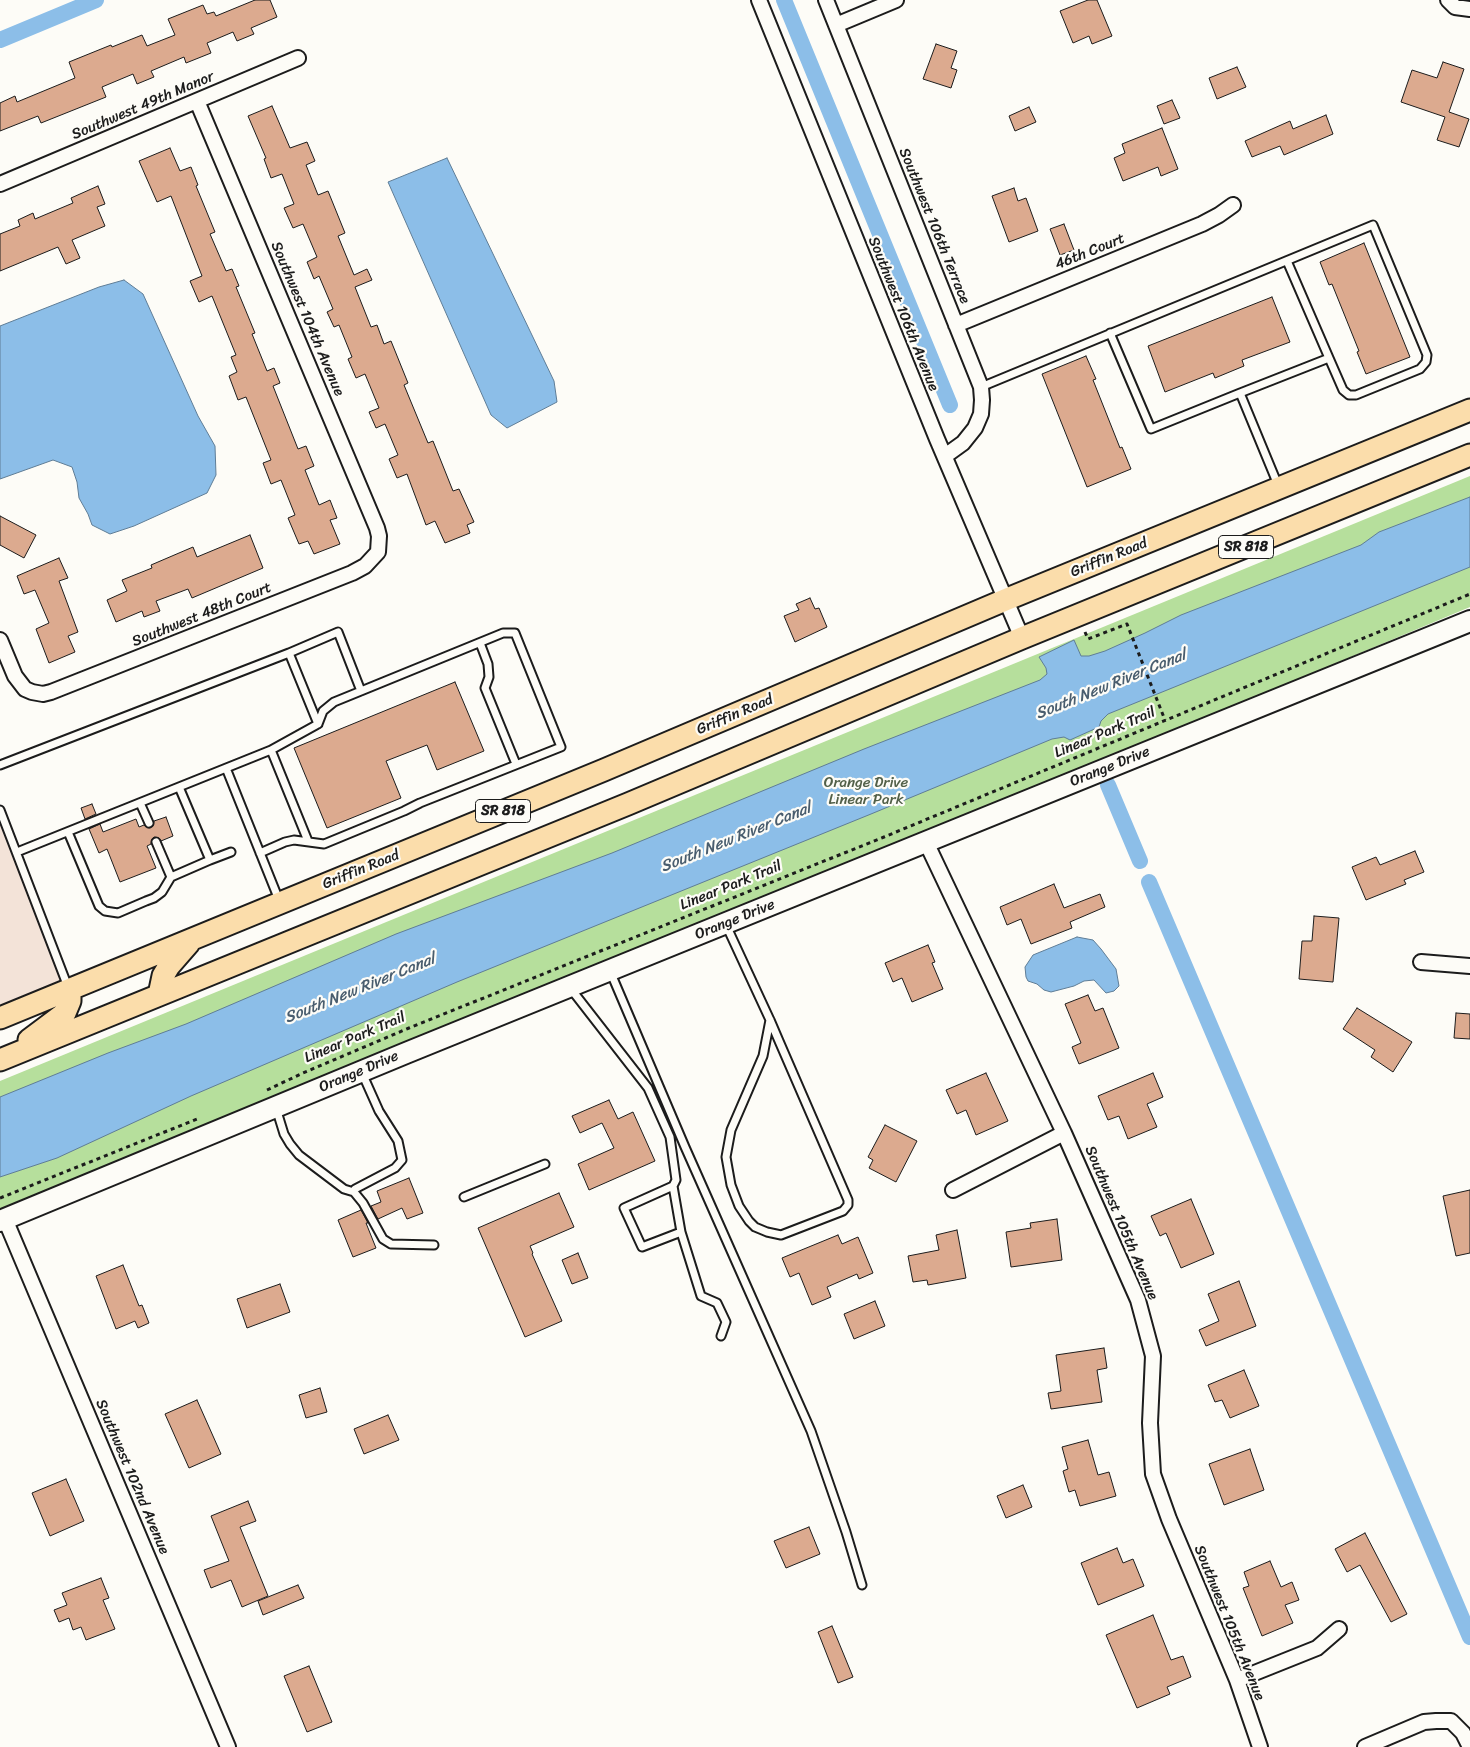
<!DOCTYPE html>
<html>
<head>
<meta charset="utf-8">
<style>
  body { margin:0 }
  canvas { display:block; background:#fdfcf7 }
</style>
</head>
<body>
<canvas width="1470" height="1747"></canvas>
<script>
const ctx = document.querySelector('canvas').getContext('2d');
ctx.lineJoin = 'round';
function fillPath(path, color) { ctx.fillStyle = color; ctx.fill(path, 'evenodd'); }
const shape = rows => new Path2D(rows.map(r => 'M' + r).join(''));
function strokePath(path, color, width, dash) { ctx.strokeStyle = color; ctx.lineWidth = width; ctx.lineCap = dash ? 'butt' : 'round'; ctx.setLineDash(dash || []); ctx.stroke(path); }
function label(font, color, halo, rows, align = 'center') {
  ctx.font = font + ' Sriracha,sans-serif'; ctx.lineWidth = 4.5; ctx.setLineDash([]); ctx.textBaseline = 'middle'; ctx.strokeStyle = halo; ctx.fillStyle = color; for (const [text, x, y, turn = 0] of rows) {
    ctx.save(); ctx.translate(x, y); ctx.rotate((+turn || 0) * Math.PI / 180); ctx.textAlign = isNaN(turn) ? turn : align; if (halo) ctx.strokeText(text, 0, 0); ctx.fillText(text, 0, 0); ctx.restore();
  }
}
const built = shape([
  [0,810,70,990,0,1015]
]);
const green = shape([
  [1470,476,1470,607,1162,736,0,1213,0,1081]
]);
const water = shape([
  [447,158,554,381,557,402,507,428,491,415,388,182,447,158],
  [124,280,143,294,198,416,215,446,216,475,207,493,134,526,110,534,92,525,88,514,79,498,77,482,72,467,53,460,0,479,0,326,99,287,124,280],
  [1470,497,1470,567,1108,714,1101,721,1099,727,1070,740,1064,737,1052,739,871,814,457,982,191,1096,57,1158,0,1177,0,1097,108,1053,186,1024,396,934,612,853,864,749,1040,680,1047,674,1046,668,1039,657,1074,640,1081,656,1089,656,1105,651,1145,633,1181,615,1361,545,1379,532,1470,497],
  [1077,937,1093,940,1101,949,1116,969,1119,986,1114,991,1106,993,1094,980,1084,981,1074,986,1051,992,1044,990,1037,984,1028,981,1026,977,1025,967,1033,955,1077,937]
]);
const canal = shape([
  [784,0,950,405],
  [0,40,96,0],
  [1108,785,1140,861],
  [1149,882,1470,1637]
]);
const building = shape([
  [255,0,270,0,277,17,251,28,254,34,237,41,233,32,207,43,211,53,186,63,184,57,151,71,154,77,137,84,133,74,102,87,106,97,41,123,38,116,0,131,0,103,15,96,17,102,75,78,69,62,111,45,112,47,142,35,147,46,175,35,168,19,203,5,207,14,214,12,216,16,255,0],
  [1088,0,1097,0,1112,36,1092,44,1089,36,1073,43,1060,11,1088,0],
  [936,44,957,51,951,68,957,70,951,88,923,79,936,44],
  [1443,62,1464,69,1449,112,1469,119,1459,147,1437,140,1445,117,1401,102,1412,70,1437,78,1443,62],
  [1237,67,1246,87,1217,99,1209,78,1237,67],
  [1172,100,1180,118,1164,124,1157,106,1172,100],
  [272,106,290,148,307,142,315,161,306,165,318,195,328,191,345,233,338,236,354,275,367,269,372,280,355,287,371,327,377,325,384,344,391,341,408,383,404,385,428,443,433,441,453,491,459,489,474,522,467,525,470,533,445,543,435,521,426,525,407,474,397,478,389,459,398,455,385,424,376,428,369,412,379,408,365,374,356,378,348,359,352,357,339,325,334,327,327,312,333,309,319,276,314,279,307,262,317,257,303,224,293,228,284,208,294,204,282,174,271,178,264,159,266,158,248,116,272,106],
  [1029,107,1036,122,1015,131,1009,116,1029,107],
  [1326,115,1333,134,1284,155,1280,146,1252,157,1245,141,1290,121,1293,129,1326,115],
  [1162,128,1178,169,1161,176,1158,167,1123,181,1114,158,1125,153,1122,144,1162,128],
  [170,148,180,171,191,167,198,185,196,186,215,232,210,234,226,271,232,269,239,286,236,287,255,333,252,334,267,371,274,368,280,383,273,386,298,449,306,446,314,466,305,470,319,505,330,500,337,518,330,520,340,544,314,554,308,541,299,544,288,518,295,515,281,480,271,484,263,463,271,460,246,397,238,400,229,376,237,372,231,357,236,355,212,296,199,302,190,281,202,276,171,196,157,202,139,161,170,148],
  [98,186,105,204,97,207,105,226,72,240,80,258,66,264,58,247,0,271,0,234,20,226,18,220,33,213,35,219,73,203,71,198,98,186],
  [1014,188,1018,201,1026,198,1038,231,1009,242,992,196,1014,188],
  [1064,224,1074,250,1060,255,1050,229,1064,224],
  [1364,243,1410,357,1366,374,1357,352,1359,351,1332,284,1329,285,1320,262,1364,243],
  [1272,297,1290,342,1242,360,1244,366,1215,378,1213,373,1165,392,1148,346,1272,297],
  [1086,356,1096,379,1093,380,1120,448,1122,447,1131,469,1087,487,1042,374,1086,356],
  [0,516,36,535,24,558,0,545,0,516],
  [250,535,263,568,192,598,188,589,156,601,160,611,144,617,142,611,116,622,107,600,127,591,122,580,152,568,151,565,193,547,197,557,250,535],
  [59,558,68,578,59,581,78,632,68,636,75,652,49,663,36,629,49,623,35,590,24,594,17,576,59,558],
  [810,598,815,609,819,608,827,627,795,642,784,616,799,610,796,604,810,598],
  [455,682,484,751,437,770,427,745,386,761,401,798,327,828,294,748,455,682],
  [92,804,96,814,85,819,81,808,92,804],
  [166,817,173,836,161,841,159,838,154,837,152,839,151,844,147,846,156,868,120,882,107,849,99,853,89,829,100,824,103,832,136,819,139,827,144,825,149,828,153,826,154,821,166,817],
  [1415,851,1424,872,1404,880,1406,884,1366,900,1352,867,1376,857,1380,865,1415,851],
  [1054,884,1064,908,1100,894,1105,907,1070,922,1072,928,1031,944,1021,919,1007,925,1000,907,1054,884],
  [1314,916,1339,918,1333,982,1299,979,1302,941,1312,941,1314,916],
  [928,945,935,962,932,963,943,989,912,1002,902,978,893,982,885,963,928,945],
  [1088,995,1095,1011,1103,1008,1119,1048,1079,1064,1072,1047,1081,1043,1065,1004,1088,995],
  [1357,1008,1412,1042,1393,1072,1371,1057,1375,1050,1343,1029,1357,1008],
  [1456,1013,1470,1014,1470,1039,1454,1038,1456,1013],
  [986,1073,1008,1121,976,1135,966,1110,957,1114,946,1090,986,1073],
  [1153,1073,1163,1097,1147,1104,1157,1127,1128,1139,1119,1116,1108,1120,1098,1096,1153,1073],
  [609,1100,618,1119,633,1112,655,1161,589,1190,578,1164,614,1148,602,1123,580,1133,572,1116,609,1100],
  [885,1125,917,1141,896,1182,869,1168,873,1160,868,1157,885,1125],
  [409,1178,423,1213,407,1219,402,1208,378,1219,371,1206,381,1202,377,1191,409,1178],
  [1470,1190,1470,1253,1456,1256,1443,1196,1470,1190],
  [559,1193,574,1227,530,1246,533,1253,532,1254,562,1321,525,1337,478,1228,559,1193],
  [1191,1199,1214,1254,1181,1268,1166,1233,1160,1236,1151,1216,1191,1199],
  [361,1210,368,1223,366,1223,376,1248,353,1257,338,1220,361,1210],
  [1057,1219,1062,1260,1011,1267,1006,1232,1031,1228,1030,1223,1057,1219],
  [957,1230,966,1278,928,1285,927,1280,913,1282,908,1256,939,1250,936,1235,957,1230],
  [838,1235,842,1244,858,1237,873,1273,859,1279,857,1274,827,1287,831,1297,812,1305,799,1273,790,1277,782,1258,838,1235],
  [578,1253,588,1278,572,1284,562,1260,578,1253],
  [123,1265,139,1306,142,1305,149,1323,138,1328,135,1321,116,1329,96,1276,123,1265],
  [1239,1281,1256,1326,1206,1346,1199,1330,1219,1321,1208,1294,1239,1281],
  [280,1284,290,1312,247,1328,237,1299,280,1284],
  [875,1301,885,1326,854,1339,844,1314,875,1301],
  [1104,1348,1107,1368,1097,1370,1102,1402,1051,1409,1048,1393,1061,1391,1056,1355,1104,1348],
  [1244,1370,1259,1406,1230,1418,1222,1400,1215,1402,1208,1385,1244,1370],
  [320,1388,327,1412,306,1418,299,1395,320,1388],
  [197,1400,221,1454,189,1468,165,1414,197,1400],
  [388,1415,399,1440,364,1454,354,1429,388,1415],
  [1088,1440,1098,1475,1109,1472,1116,1496,1080,1506,1075,1490,1069,1492,1063,1471,1068,1469,1062,1447,1088,1440],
  [1250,1449,1264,1490,1224,1505,1209,1464,1250,1449],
  [66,1479,84,1521,50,1536,32,1493,66,1479],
  [1023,1485,1032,1507,1006,1518,997,1496,1023,1485],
  [248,1501,256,1521,240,1527,268,1596,242,1607,231,1580,211,1588,204,1570,229,1561,211,1516,248,1501],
  [809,1527,820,1554,786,1568,774,1541,809,1527],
  [1365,1533,1407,1614,1391,1622,1360,1565,1347,1572,1335,1549,1365,1533],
  [1117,1548,1123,1563,1133,1559,1144,1586,1098,1605,1081,1563,1117,1548],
  [1270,1561,1281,1587,1292,1582,1299,1600,1285,1605,1293,1623,1262,1636,1243,1588,1249,1586,1244,1572,1270,1561],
  [101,1578,109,1598,103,1600,115,1629,86,1640,81,1627,73,1630,69,1618,59,1622,54,1610,67,1605,62,1593,101,1578],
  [298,1585,304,1598,263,1615,258,1601,298,1585],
  [1153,1615,1171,1660,1183,1656,1191,1677,1167,1687,1170,1694,1137,1708,1106,1635,1153,1615],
  [832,1626,853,1677,838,1683,818,1632,832,1626],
  [309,1666,332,1722,307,1732,284,1676,309,1666]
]);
const path = shape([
  [1085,632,1088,639,1127,624,1165,720],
  [267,1090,303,1073,409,1028,884,837,1470,594],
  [0,1198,197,1119]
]);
const lane = shape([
  [1287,261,1329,358],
  [1110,333,1151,429,1240,393],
  [981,387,1373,225,1427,355,1426,362,1420,369,1356,395,1349,395,1343,390,1329,358,1240,393,1278,485],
  [480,643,488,664,489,677,485,688,516,764],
  [289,653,338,632,361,691,334,702,323,711,318,724],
  [271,750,308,841],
  [0,765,289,653,318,724,271,750,17,852],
  [226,768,279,900],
  [140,803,149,823],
  [0,810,68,987],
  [68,832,99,906,105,911,118,913,146,901,154,898,162,892,171,877,210,860,179,787],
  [156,842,171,877],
  [260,853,285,842,294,840,324,844,404,811,420,803,561,747,515,633,503,633,361,691],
  [210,860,231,852],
  [726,925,770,1020,779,1041,848,1200,848,1205,843,1211,781,1235,767,1232,755,1227,749,1221,739,1206,731,1185,726,1157,731,1130,763,1056,770,1020],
  [610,971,685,1147,811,1431,846,1532,862,1585],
  [571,989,648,1088,670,1137,676,1180,673,1186,624,1208,642,1247,681,1232,673,1186],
  [362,1073,379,1111,398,1141,402,1160,395,1168,355,1189,354,1192,363,1203,383,1239,391,1244,434,1245],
  [276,1108,284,1134,290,1144,299,1155,344,1189,354,1192],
  [464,1197,545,1164],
  [681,1232,701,1296,717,1303,726,1322,721,1336]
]);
const street = shape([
  [759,0,937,439,1022,638],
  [826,0,981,387,982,400,981,414,975,428,963,443,945,456],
  [1448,0,1455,7,1470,9],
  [836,25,896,0],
  [0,184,298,58],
  [956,325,1202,224,1219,215,1233,205],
  [0,640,15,676,25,689,32,692,43,694,51,692,352,573,365,566,378,552,379,536,377,528,197,101],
  [926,842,1064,1133,1138,1300,1153,1356,1150,1423,1153,1474,1169,1519,1237,1680,1260,1747],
  [1421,962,1470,966],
  [953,1190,1064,1133],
  [5,1219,228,1747],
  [1237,1680,1317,1648,1339,1629],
  [1365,1747,1424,1722,1436,1721,1451,1721,1463,1733,1470,1747]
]);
const secondary = shape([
  [0,1221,406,1053,1470,621]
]);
const primary = shape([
  [159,995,163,976,169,966,189,943],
  [0,1018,604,770,1005,600,1470,410],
  [29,1040,65,1013,70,1001,70,990],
  [0,1060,628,804,1022,638,1470,455]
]);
const shields = [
  [1246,547,55],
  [503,811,55]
];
const shieldNames = [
  ["SR 818",1246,547],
  ["SR 818",503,811]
];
const streetNames = [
  ["Southwest 49th Manor",143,106,-23],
  ["Southwest 106th Terrace",934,226,68],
  ["46th Court",1090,252,-22],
  ["Southwest 106th Avenue",903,314,68],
  ["Southwest 104th Avenue",307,319,67],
  ["Griffin Road",1109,558,-22],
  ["Southwest 48th Court",202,615,-22],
  ["Griffin Road",735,715,-23],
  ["Linear Park Trail",1105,733,-23],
  ["Orange Drive",1110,767,-22],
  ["Griffin Road",361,870,-22],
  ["Linear Park Trail",731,886,-22],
  ["Orange Drive",735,920,-22],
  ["Linear Park Trail",355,1038,-23],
  ["Orange Drive",359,1072,-23],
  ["Southwest 105th Avenue",1121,1223,67],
  ["Southwest 102nd Avenue",132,1477,67],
  ["Southwest 105th Avenue",1229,1623,68]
];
const parkNames = [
  ["Orange Drive",866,783],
  ["Linear Park",866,800]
];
const waterNames = [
  ["South New River Canal",1111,685,-22],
  ["South New River Canal",736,838,-22],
  ["South New River Canal",360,989,-22]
];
fillPath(built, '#f3e3d8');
fillPath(green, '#b6df9c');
fillPath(water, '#8cbee8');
strokePath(water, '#5f7d96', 1);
strokePath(canal, '#8cbee8', 16);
fillPath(building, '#dcaa8f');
strokePath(building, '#1c1c1c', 1);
strokePath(lane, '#1c1c1c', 11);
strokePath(street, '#1c1c1c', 18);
strokePath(secondary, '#1c1c1c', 24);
strokePath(primary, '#1c1c1c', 25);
strokePath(path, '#1c1c1c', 3, [4, 4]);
strokePath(lane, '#fdfcf7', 7);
strokePath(street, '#fdfcf7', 14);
strokePath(secondary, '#fdfcf7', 20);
strokePath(primary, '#fbddab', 21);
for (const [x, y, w] of shields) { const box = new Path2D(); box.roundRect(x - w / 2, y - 11.5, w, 23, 4); ctx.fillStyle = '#fdfcf7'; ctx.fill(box); strokePath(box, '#1c1c1c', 1); }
label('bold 14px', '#1c1c1c', null, shieldNames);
label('15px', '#1c1c1c', '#fdfcf7', streetNames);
label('15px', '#526049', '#fdfcf7', parkNames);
label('italic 16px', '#495d6e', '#fdfcf7', waterNames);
</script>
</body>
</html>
